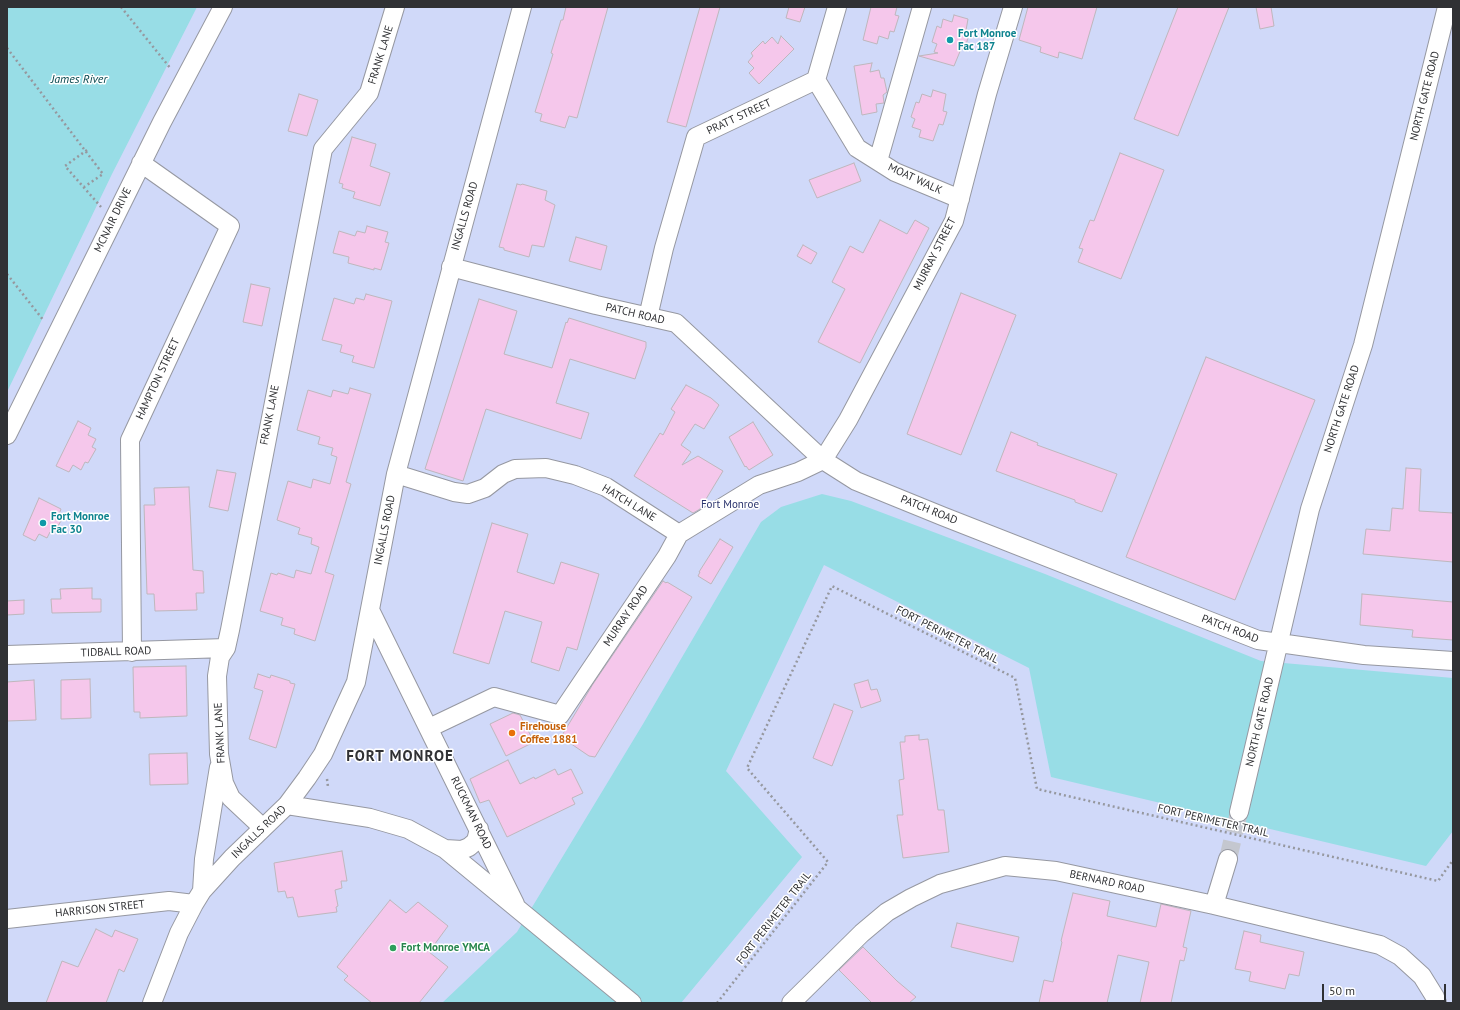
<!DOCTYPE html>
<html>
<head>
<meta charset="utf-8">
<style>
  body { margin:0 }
  #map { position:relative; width:1460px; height:1010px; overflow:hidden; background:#e9ecf6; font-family:"PT Sans",sans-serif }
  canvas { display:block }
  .frame { position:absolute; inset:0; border:8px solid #303134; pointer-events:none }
  .scale { position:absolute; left:1322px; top:984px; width:124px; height:18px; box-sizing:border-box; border:2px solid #303134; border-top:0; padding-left:5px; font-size:12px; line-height:14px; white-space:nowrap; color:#303134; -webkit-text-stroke:3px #fff; paint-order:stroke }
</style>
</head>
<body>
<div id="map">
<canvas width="1460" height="1010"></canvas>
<div class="frame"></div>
<div class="scale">50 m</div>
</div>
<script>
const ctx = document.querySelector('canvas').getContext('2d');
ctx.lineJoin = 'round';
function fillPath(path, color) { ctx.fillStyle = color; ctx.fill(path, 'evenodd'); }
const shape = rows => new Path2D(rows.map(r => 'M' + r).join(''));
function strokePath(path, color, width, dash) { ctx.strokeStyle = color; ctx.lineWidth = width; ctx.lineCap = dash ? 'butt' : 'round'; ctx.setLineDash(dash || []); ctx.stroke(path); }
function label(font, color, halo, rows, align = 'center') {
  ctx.font = font + ' "PT Sans",sans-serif'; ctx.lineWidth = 3; ctx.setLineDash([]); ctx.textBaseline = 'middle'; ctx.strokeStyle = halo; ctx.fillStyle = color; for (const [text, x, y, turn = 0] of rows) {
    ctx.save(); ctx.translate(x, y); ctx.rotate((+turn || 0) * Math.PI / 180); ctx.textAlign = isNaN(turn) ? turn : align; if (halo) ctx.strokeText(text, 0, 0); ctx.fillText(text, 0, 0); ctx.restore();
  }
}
const green = shape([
  [34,7,1453,7,1453,1003,7,1003,7,73]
]);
const water = shape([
  [7,7,197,7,112,174,7,392],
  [822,494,851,501,1045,574,1261,661,1453,678,1453,831,1426,866,1051,777,1029,668,824,565,726,771,802,857,681,1003,442,1003,517,932,643,724,761,522,781,507]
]);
const building = shape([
  [566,7,608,7,577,118,569,116,565,128,540,121,542,114,535,112,553,54,551,53,561,20,563,20,566,7],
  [700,7,720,7,686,127,667,122,700,7],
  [789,7,805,7,800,22,786,18,789,7],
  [871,7,897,7,895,15,899,16,894,32,890,31,888,39,879,36,877,44,863,40,871,7],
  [1028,7,1097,7,1082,59,1059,52,1058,58,1040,52,1041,47,1019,40,1028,7],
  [1178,7,1229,7,1178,136,1134,119,1178,7],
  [1256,7,1271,7,1274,26,1260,29,1256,7],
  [954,15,968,19,965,36,968,37,965,50,961,49,954,66,919,56,938,53,934,52,937,44,932,42,937,26,941,28,943,19,952,22,954,15],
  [781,36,794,49,759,84,749,73,754,68,748,62,753,56,751,53,763,41,765,44,772,37,778,44,781,36],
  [872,63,870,72,879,70,881,78,884,78,887,92,883,95,884,103,876,104,877,112,862,115,854,66,872,63],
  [933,90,946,94,943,111,947,112,943,125,939,124,933,141,919,137,921,130,912,127,915,119,911,117,916,102,919,103,922,94,931,97,933,90],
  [299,94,318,100,307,136,288,131,299,94],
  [352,137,376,144,370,166,390,173,380,206,353,198,355,192,342,188,343,184,339,183,352,137],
  [1120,153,1164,170,1121,279,1078,262,1083,249,1079,248,1090,220,1094,221,1120,153],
  [854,163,861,181,817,198,809,180,854,163],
  [517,184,521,185,522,184,547,191,545,200,555,205,544,247,532,245,529,257,504,250,504,248,499,247,517,184],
  [880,220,907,234,915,220,929,228,860,363,818,342,845,289,832,282,850,246,863,253,880,220],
  [367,226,388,232,385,242,389,243,381,270,374,268,374,270,348,263,349,257,333,253,339,231,355,236,357,231,365,233,367,226],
  [576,237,607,246,601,270,569,261,576,237],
  [803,245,817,253,811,264,797,256,803,245],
  [251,284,270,288,262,326,243,322,251,284],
  [961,293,1016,315,961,455,907,434,961,293],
  [366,294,392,301,374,368,352,362,354,356,340,352,342,345,322,340,334,298,354,304,356,298,364,300,366,294],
  [479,299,517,311,504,354,552,368,566,322,567,323,569,318,646,342,646,347,635,379,570,359,556,403,589,413,581,439,486,409,463,481,425,469,479,299],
  [1206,357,1315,400,1235,600,1126,557,1206,357],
  [686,385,711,398,719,405,704,429,695,424,681,445,691,452,682,465,698,456,723,471,700,509,693,513,634,476,660,433,663,435,675,412,671,409,686,385],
  [350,388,371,394,346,482,351,484,325,572,334,575,315,641,294,634,295,629,281,625,283,618,260,611,271,573,277,575,278,573,294,578,296,570,311,574,319,547,311,544,312,538,298,534,300,528,277,520,288,481,311,488,313,479,330,484,337,457,331,455,333,448,318,444,320,437,297,430,308,390,331,397,333,390,348,394,350,388],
  [78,421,91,428,88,435,96,439,92,447,96,449,88,463,85,462,81,470,73,465,69,472,56,466,78,421],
  [753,422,773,455,749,470,746,466,745,467,729,437,753,422],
  [1011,432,1038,443,1037,445,1117,474,1102,512,1075,502,1075,500,996,471,1011,432],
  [1406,468,1421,469,1419,511,1453,513,1453,562,1363,554,1366,529,1390,531,1392,508,1403,509,1406,468],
  [217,470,236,473,228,511,209,507,217,470],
  [189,487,193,570,203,571,204,593,196,593,197,610,155,611,154,594,147,594,144,505,155,505,154,488,189,487],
  [39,498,61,509,58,517,62,519,54,533,50,532,47,538,39,534,35,541,23,535,39,498],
  [492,523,528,534,517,572,554,584,561,562,599,574,577,650,567,647,559,671,531,662,542,622,505,611,489,664,453,653,492,523],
  [720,539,733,547,711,584,698,576,700,572,699,572,720,539],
  [663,581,666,583,667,582,692,597,595,757,589,756,561,737,593,684,663,581],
  [92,588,92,599,101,599,101,612,52,613,51,599,61,599,60,589,92,588],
  [1362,594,1453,602,1453,640,1412,637,1413,630,1360,625,1362,594],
  [24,600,24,614,7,615,7,601,24,600],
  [186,666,187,716,140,718,140,712,134,712,133,667,186,666],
  [258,674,270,678,271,675,290,681,290,683,295,684,276,748,249,739,263,691,254,688,258,674],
  [90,679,91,718,61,719,61,680,90,679],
  [34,680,36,720,7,721,7,682,34,680],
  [868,680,871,690,877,689,881,701,861,708,854,684,868,680],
  [834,704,853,711,832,766,813,758,834,704],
  [513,713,520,715,534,742,506,756,490,724,513,713],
  [919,735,919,740,928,739,938,810,944,810,949,852,903,858,897,815,903,815,899,780,904,779,900,742,905,742,905,736,919,735],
  [187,753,188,784,150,785,149,754,187,753],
  [508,760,520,784,534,777,535,779,555,769,558,775,571,769,583,793,572,798,575,804,507,837,489,800,480,803,470,779,508,760],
  [342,851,347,881,341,881,342,888,335,890,338,906,336,907,337,912,298,917,293,897,287,898,285,891,278,892,274,863,342,851],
  [1073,893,1110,901,1107,916,1156,927,1161,904,1191,911,1183,947,1187,948,1184,961,1180,960,1171,1003,1140,1003,1149,962,1118,955,1107,1003,1039,1003,1044,980,1053,982,1062,942,1061,941,1073,893],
  [390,900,406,913,418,902,448,926,429,952,448,967,419,1003,372,1003,344,980,348,976,337,967,390,900],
  [957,923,1019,937,1013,962,951,947,957,923],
  [96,929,112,937,115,930,138,939,124,972,119,969,106,1003,46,1003,62,961,78,967,96,929],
  [1244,931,1261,935,1260,942,1304,952,1299,976,1289,974,1285,989,1249,981,1251,972,1235,969,1244,931],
  [863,947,897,981,916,997,909,1003,872,1003,839,970,863,947]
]);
const minorTunnel = shape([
  [1228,859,1239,812]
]);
const path = shape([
  [121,7,171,69],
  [7,48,103,174,84,187],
  [87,150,65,166,101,207],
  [7,274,44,321],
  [327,779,328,787],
  [717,1003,828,862,747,768,832,586,1015,678,1037,789,1438,881,1453,860]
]);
const minor = shape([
  [816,80,857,148,895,172,960,199],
  [878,161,922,7],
  [451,267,596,305,676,323,823,460,856,481,942,516,1258,640,1364,655,1453,661],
  [648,317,664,248,696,137,816,80,837,7],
  [7,435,162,122,223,7],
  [396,474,454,492,468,494,485,488,503,474,515,469,546,468,575,475,606,487,679,534],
  [370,610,515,904],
  [132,652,130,440,230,226,141,163],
  [7,655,226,648],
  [429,728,494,697,560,715,667,556,679,534,759,485,798,472,823,460,848,420,954,221,987,94,1013,7],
  [287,805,370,818,408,829,445,849,632,1003],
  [1239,812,1310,509,1363,345,1447,7],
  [263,828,231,798,224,783,219,754,217,676,220,657,226,648,230,630,323,149,369,93,395,7],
  [445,849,462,850,469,847,476,841,479,829],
  [202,891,204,859,219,767],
  [1214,905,1228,859],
  [7,919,169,901,194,904],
  [152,1003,179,933,194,904,202,891,232,858,287,805,307,778,323,754,356,682,396,474,522,7],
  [791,1003,862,933,887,912,911,898,940,884,1005,866,1056,871,1214,905,1380,945,1400,956,1422,976,1435,997,1437,1003]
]);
const markers = [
  [950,40,4,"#0f9aa8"],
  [43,523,4,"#0f9aa8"],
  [512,733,4,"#e8710a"],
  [393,948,4,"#2e9e5b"]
];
const cultureNames = [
  ["Fort Monroe",958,34],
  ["Fac 187",958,47],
  ["Fort Monroe",51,517],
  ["Fac 30",51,530]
];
const streetNames = [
  ["FRANK LANE",381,55,-73],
  ["NORTH GATE ROAD",1425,96,-76],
  ["PRATT STREET",739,117,-25],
  ["MOAT WALK",915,179,25],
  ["INGALLS ROAD",465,216,-74],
  ["MCNAIR DRIVE",113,220,-64],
  ["MURRAY STREET",935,254,-63],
  ["PATCH ROAD",635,314,13],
  ["HAMPTON STREET",158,379,-65],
  ["NORTH GATE ROAD",1342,409,-72],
  ["FRANK LANE",270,415,-79],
  ["HATCH LANE",629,503,31],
  ["PATCH ROAD",929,510,22],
  ["INGALLS ROAD",385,530,-79],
  ["MURRAY ROAD",626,616,-56],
  ["PATCH ROAD",1230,629,21],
  ["FORT PERIMETER TRAIL",947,635,27],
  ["TIDBALL ROAD",116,652,-2],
  ["NORTH GATE ROAD",1260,722,-77],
  ["FRANK LANE",220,733,-93],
  ["RUCKMAN ROAD",471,813,64],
  ["FORT PERIMETER TRAIL",1213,821,13],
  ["INGALLS ROAD",259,832,-44],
  ["BERNARD ROAD",1107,882,12],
  ["HARRISON STREET",100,909,-6],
  ["FORT PERIMETER TRAIL",774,918,-52]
];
const parkNames = [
  ["Fort Monroe",730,505]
];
const foodNames = [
  ["Firehouse",520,727],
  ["Coffee 1881",520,740]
];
const leisureNames = [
  ["Fort Monroe YMCA",401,948]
];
const waterNames = [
  ["James River",79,80]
];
const districtNames = [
  ["FORT MONROE",400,757]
];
fillPath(green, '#d0d9f9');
fillPath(water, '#98dde6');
fillPath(building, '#f5c7eb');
strokePath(building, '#bfb7bd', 1);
strokePath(minorTunnel, '#c4c7cf', 18, [18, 9]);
strokePath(minor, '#9698a1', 20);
strokePath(path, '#96989f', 2.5, [2, 3]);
strokePath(minor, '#fff', 18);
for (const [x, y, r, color] of markers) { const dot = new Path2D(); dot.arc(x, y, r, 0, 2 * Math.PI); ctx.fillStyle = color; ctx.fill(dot); strokePath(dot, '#fff', 1.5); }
label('bold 11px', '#0d838f', '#fff', cultureNames, 'left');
label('11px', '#303134', '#fff', streetNames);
label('11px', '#2b346e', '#fff', parkNames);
label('bold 11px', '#c56008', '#fff', foodNames, 'left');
label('bold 11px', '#27864d', '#fff', leisureNames, 'left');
label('italic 12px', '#06474e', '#fff', waterNames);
ctx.letterSpacing = '1px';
label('bold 15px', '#303134', '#fff', districtNames);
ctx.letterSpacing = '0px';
</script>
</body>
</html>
